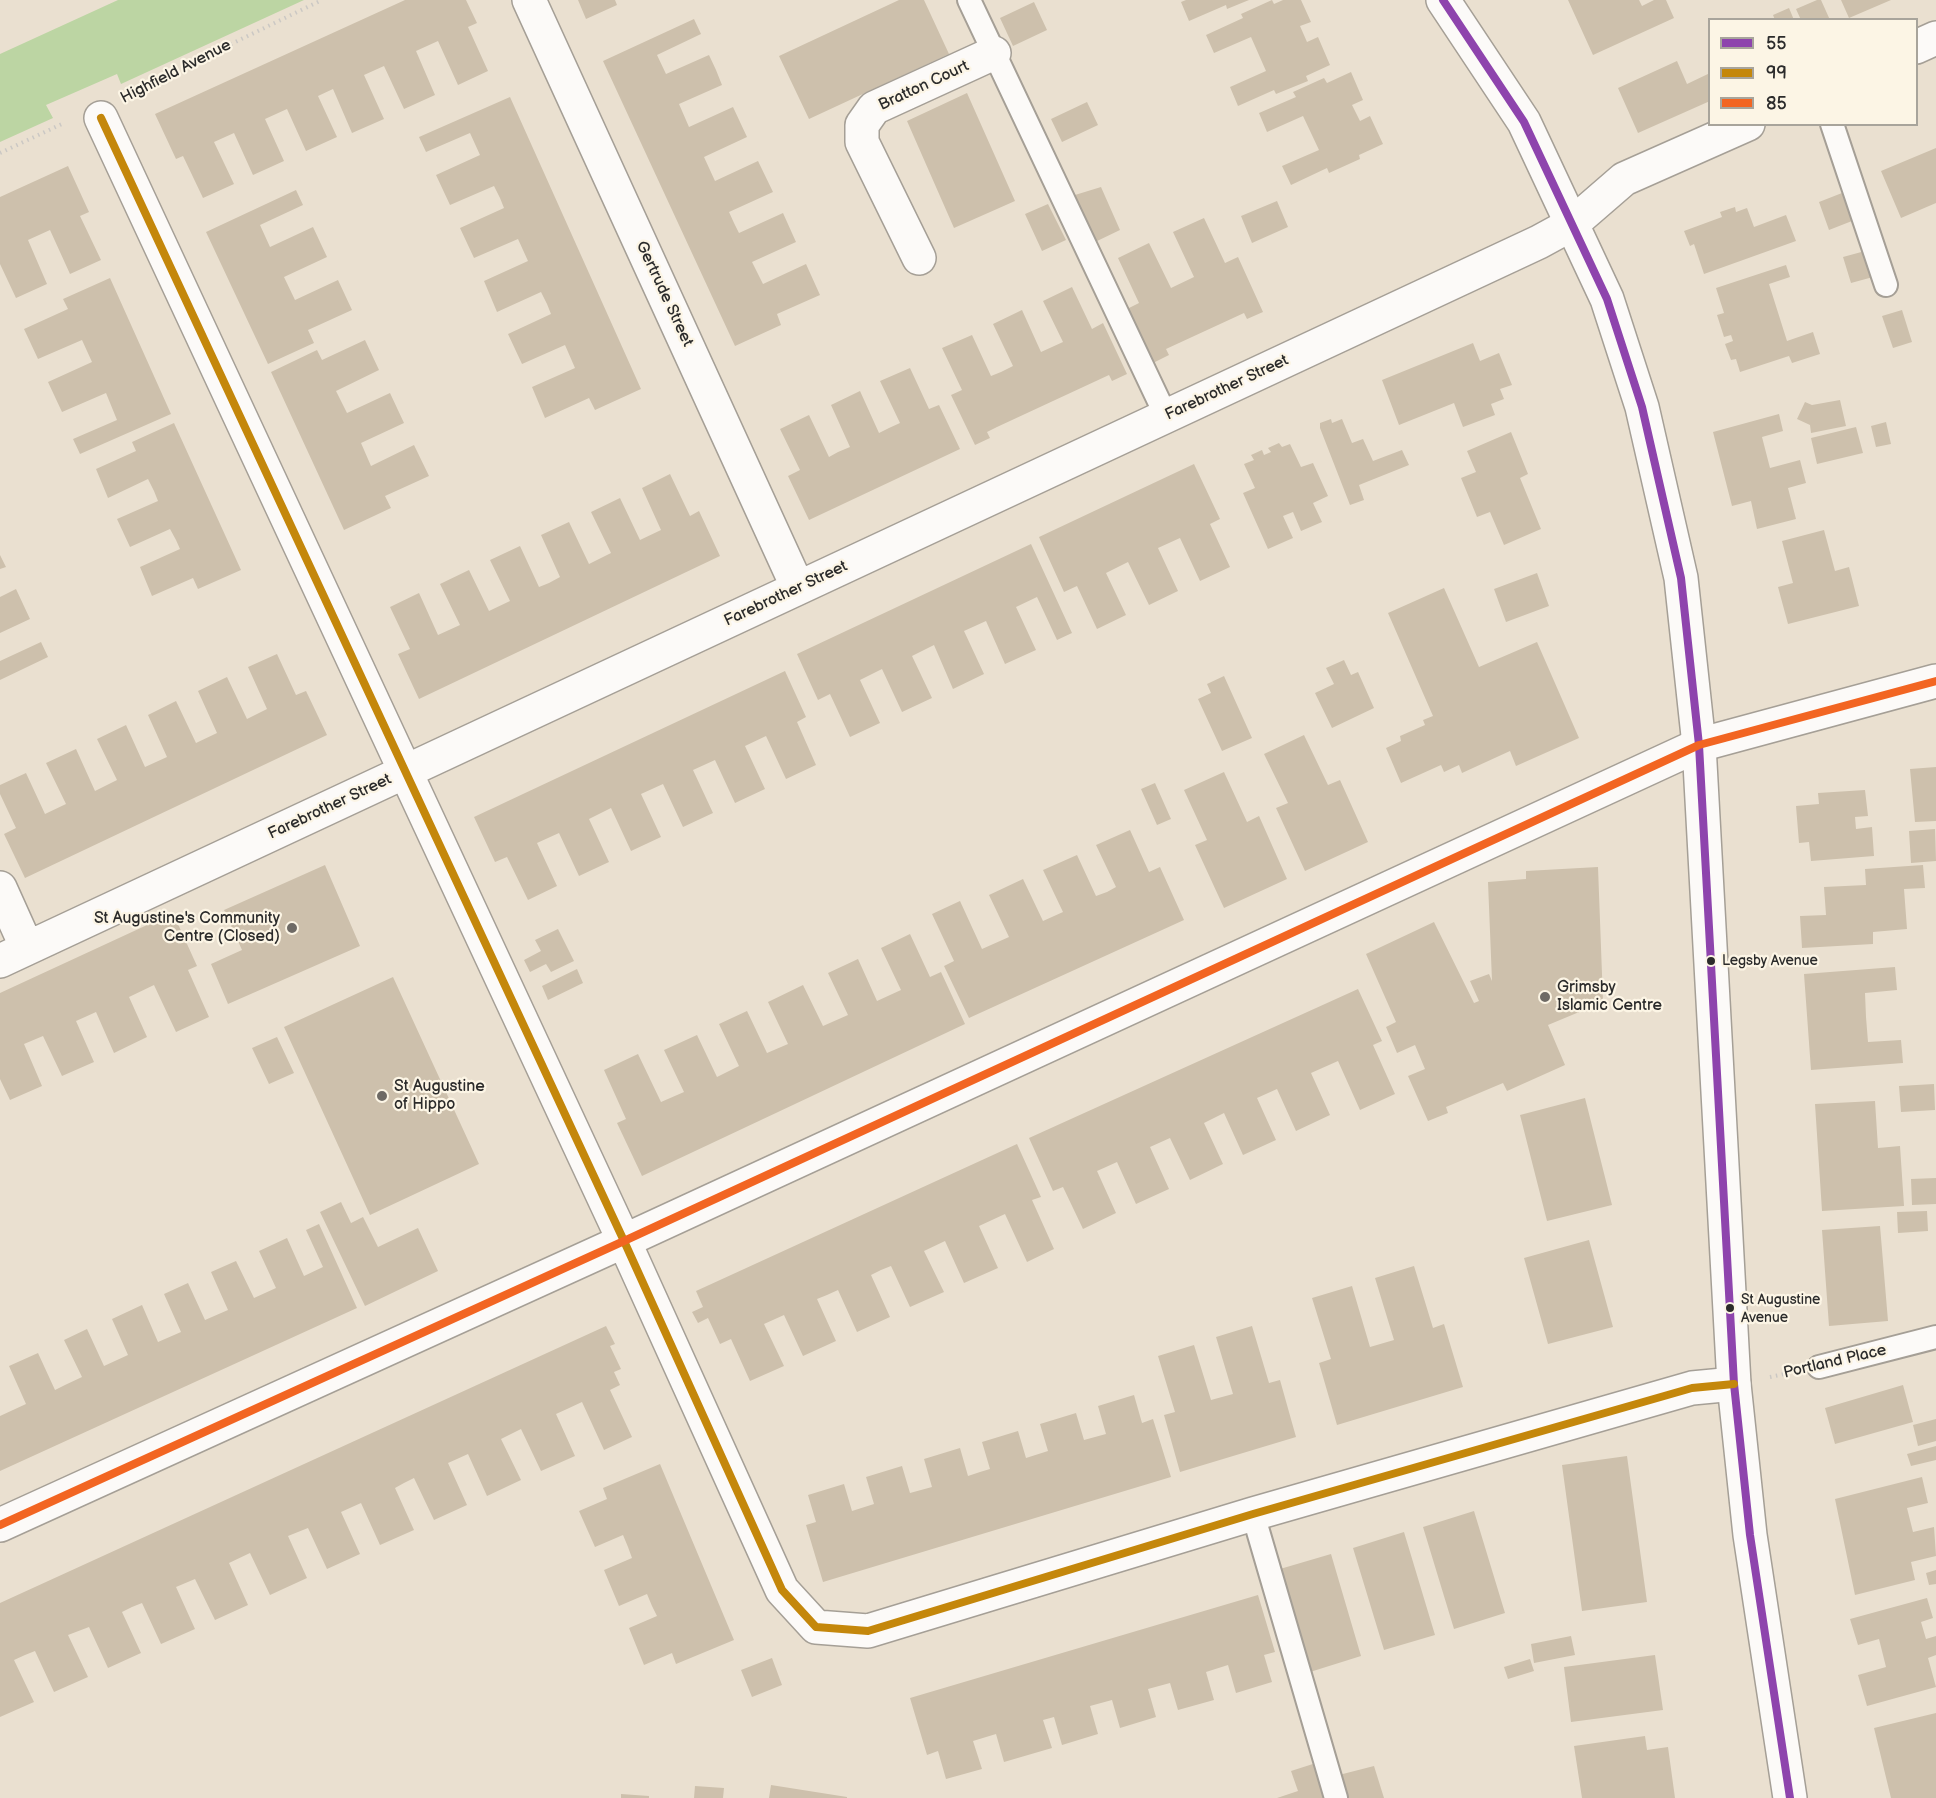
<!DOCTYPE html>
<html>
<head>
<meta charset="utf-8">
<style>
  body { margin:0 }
  #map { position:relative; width:1936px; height:1798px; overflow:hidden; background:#eae0d0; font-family:"Balsamiq Sans",sans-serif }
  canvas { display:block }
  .legend { position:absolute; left:1708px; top:18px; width:210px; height:108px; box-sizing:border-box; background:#fcf5e5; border:2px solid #a8a49b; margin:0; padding:8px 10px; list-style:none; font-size:18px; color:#2b2b2b }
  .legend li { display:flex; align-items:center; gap:12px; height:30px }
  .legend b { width:30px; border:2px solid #a8a49b }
</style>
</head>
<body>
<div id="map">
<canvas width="1936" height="1798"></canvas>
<ul class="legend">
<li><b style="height:8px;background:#8e44ad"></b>55</li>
<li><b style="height:8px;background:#c4870b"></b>99</li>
<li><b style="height:8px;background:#f26522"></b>85</li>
</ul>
</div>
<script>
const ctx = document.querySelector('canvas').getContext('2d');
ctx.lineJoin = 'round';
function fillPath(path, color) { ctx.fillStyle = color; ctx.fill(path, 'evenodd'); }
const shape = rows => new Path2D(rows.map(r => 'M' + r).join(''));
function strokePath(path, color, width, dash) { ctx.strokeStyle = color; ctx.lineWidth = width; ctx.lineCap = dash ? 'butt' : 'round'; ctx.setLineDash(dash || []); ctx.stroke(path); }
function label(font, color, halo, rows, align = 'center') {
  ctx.font = font + ' "Balsamiq Sans",sans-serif'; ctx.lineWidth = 4.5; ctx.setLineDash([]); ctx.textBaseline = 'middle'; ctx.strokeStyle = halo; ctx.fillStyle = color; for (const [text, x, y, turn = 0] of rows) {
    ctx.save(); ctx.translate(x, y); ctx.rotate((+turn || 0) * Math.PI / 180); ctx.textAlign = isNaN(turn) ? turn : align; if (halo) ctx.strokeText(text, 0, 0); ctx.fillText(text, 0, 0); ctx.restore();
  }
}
const green = shape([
  [118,0,304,0,121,84,117,74,46,105,53,118,0,142,0,54]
]);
const building = shape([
  [405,0,466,0,477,23,468,27,488,71,458,85,438,41,416,51,435,95,404,109,384,66,364,75,384,119,352,133,333,89,318,96,337,137,306,151,287,109,265,119,284,161,253,175,234,133,214,142,234,184,203,198,183,156,176,159,155,114],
  [578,0,615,0,617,5,586,19],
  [899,0,924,0,949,54,809,119,779,56],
  [1186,0,1249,0,1227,9,1226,5,1189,21,1181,2],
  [1272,0,1274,4,1283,0,1301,0,1311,22,1300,26,1307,42,1318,37,1330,65,1306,76,1308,81,1276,94,1274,90,1238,106,1230,87,1266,71,1251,37,1214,53,1206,35,1243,18,1241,14],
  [1568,0,1639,0,1642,6,1654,0,1666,0,1674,18,1593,55],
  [1817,0,1821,0,1830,20,1801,20,1796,9],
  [1841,0,1891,0,1849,18],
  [1034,2,1047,30,1013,46,1000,18],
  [1789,8,1794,20,1775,20,1773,15],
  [694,19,701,34,657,55,666,74,709,55,716,70,722,85,679,104,689,127,733,107,747,137,704,157,715,181,758,161,773,192,729,212,734,223,739,233,783,213,796,242,752,262,763,284,806,264,820,295,777,314,781,325,735,346,603,61],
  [1677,61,1687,84,1710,73,1710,101,1638,133,1618,88],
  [1351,72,1363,100,1352,105,1360,121,1370,116,1383,144,1359,155,1360,159,1329,173,1327,168,1291,185,1282,166,1319,150,1303,116,1267,132,1259,113,1296,97,1293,92,1324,78,1327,83],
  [967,93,1015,201,954,228,907,121],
  [510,97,641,389,595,410,589,398,545,418,532,387,575,368,565,345,522,364,508,334,551,314,547,304,541,292,497,312,484,281,528,261,518,239,474,258,460,228,504,208,500,198,494,186,450,205,436,175,480,155,470,133,426,152,419,137],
  [1087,102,1098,125,1062,142,1051,119],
  [1936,148,1936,203,1901,218,1881,171],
  [68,166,89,212,80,216,101,260,70,274,50,230,28,240,47,284,16,298,0,264,0,197],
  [1101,187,1120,230,1095,242,1075,195],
  [296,190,303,205,260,225,270,247,313,227,327,257,284,277,295,300,338,280,352,310,308,330,314,343,268,364,206,232],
  [1842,193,1852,221,1829,230,1819,202],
  [1277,201,1288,227,1252,243,1241,216],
  [1048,204,1066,240,1042,251,1025,214],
  [1735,207,1736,212,1747,208,1754,227,1786,215,1796,241,1704,274,1694,244,1690,246,1684,231,1722,217,1720,212],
  [1204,218,1225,263,1238,257,1263,312,1247,319,1244,313,1166,349,1169,355,1153,363,1127,309,1139,303,1118,258,1149,243,1171,288,1194,277,1173,232],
  [1865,251,1873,277,1851,283,1843,257],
  [1786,265,1790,277,1769,284,1787,341,1813,332,1820,354,1792,363,1789,356,1740,372,1736,359,1731,360,1725,344,1733,341,1731,335,1724,337,1717,315,1724,313,1716,288],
  [110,278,171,414,80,454,73,439,117,420,106,393,62,412,48,382,92,362,82,340,38,359,24,329,68,309,63,299],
  [1072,287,1092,329,1103,323,1127,374,1112,381,1109,375,997,427,987,432,990,438,975,445,951,395,962,390,942,348,972,335,991,376,1001,372,1013,366,993,324,1022,310,1041,352,1063,342,1043,301],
  [1902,310,1912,342,1893,348,1882,316],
  [365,340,379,370,336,391,347,413,390,393,404,423,361,443,371,466,414,445,429,476,385,496,391,508,344,530,271,372,317,350,322,360],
  [1473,343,1480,361,1499,353,1512,385,1500,389,1504,399,1491,404,1495,415,1463,427,1454,403,1399,425,1382,380],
  [910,368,929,409,939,405,960,449,809,520,788,476,800,470,780,429,809,415,829,457,838,452,850,447,831,405,860,391,879,433,889,428,900,423,880,381],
  [1840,400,1846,426,1811,433,1810,425,1797,419,1805,402,1812,405],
  [1779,414,1783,431,1762,437,1770,468,1800,460,1806,483,1788,488,1796,519,1757,529,1751,501,1732,506,1713,432],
  [1331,419,1332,423,1342,419,1352,443,1363,439,1373,461,1402,450,1409,465,1359,485,1364,500,1350,505,1320,428,1320,423],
  [1886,422,1891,444,1876,447,1871,426],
  [174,423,241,570,198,589,193,578,152,596,140,567,180,549,176,540,170,529,130,547,117,519,158,501,154,491,148,479,108,498,96,469,136,451,132,442],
  [1856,427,1863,453,1817,464,1811,438],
  [1511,432,1528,474,1520,478,1541,529,1504,545,1490,512,1477,517,1461,478,1476,472,1467,451],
  [1279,443,1282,447,1290,444,1301,467,1313,463,1328,496,1313,503,1322,522,1301,531,1293,512,1283,516,1293,538,1268,549,1243,493,1255,488,1244,464,1254,460,1251,455,1262,450,1264,455,1271,452,1268,448],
  [1194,464,1220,519,1210,524,1230,567,1200,581,1180,538,1158,548,1178,591,1149,605,1128,562,1106,573,1126,615,1097,629,1077,586,1064,592,1039,537],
  [670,474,690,516,699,511,720,556,419,699,398,654,410,649,390,607,419,593,438,635,460,625,440,584,469,570,489,611,510,601,490,560,520,546,539,587,549,583,560,577,541,535,569,522,589,564,611,553,591,512,620,498,640,540,661,530,642,488],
  [1824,530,1835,571,1849,567,1859,606,1788,624,1778,587,1793,583,1782,541],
  [1031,544,1072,633,1057,640,1037,597,1016,607,1036,650,1005,664,986,621,964,631,984,674,953,689,934,645,912,656,932,698,902,712,882,669,860,680,880,723,850,737,830,694,818,700,797,654],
  [0,555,6,567,0,569],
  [1537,573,1549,606,1506,622,1494,589],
  [1444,588,1479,667,1537,642,1579,738,1516,766,1510,751,1462,773,1459,765,1444,772,1441,765,1401,783,1386,748,1401,741,1400,736,1425,725,1423,720,1433,716,1388,613],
  [16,589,30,619,0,633,0,597],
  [41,642,48,657,0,680,0,661],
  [277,654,296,695,306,691,327,735,25,878,4,834,16,828,0,794,0,785,26,773,45,814,66,804,46,763,76,749,95,791,117,780,97,739,126,725,145,767,167,757,148,715,176,701,196,743,217,733,198,691,227,677,247,719,267,709,248,667],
  [1344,660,1351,675,1358,672,1374,708,1332,728,1315,693,1334,684,1326,668],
  [785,671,806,717,797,722,816,765,786,779,766,736,745,746,765,789,735,803,715,760,693,770,713,813,683,827,663,784,641,794,661,837,631,851,611,808,589,819,609,862,579,876,559,833,537,843,557,886,528,900,507,857,495,862,474,817],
  [1224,676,1252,738,1222,751,1198,699,1211,693,1207,684],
  [1304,735,1328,785,1340,780,1368,842,1305,871,1276,808,1288,803,1264,754],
  [1936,767,1936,821,1915,822,1910,769],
  [1224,772,1247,822,1259,816,1287,879,1224,908,1195,845,1207,840,1184,790],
  [1155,783,1171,819,1157,825,1141,789],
  [1865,790,1868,816,1855,817,1856,829,1872,827,1874,856,1811,861,1809,842,1799,843,1796,806,1819,804,1818,793],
  [1935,829,1936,861,1911,863,1909,831],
  [1130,830,1149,872,1160,867,1184,920,969,1018,944,966,954,961,932,914,960,901,982,949,1009,937,989,895,1023,879,1043,921,1063,912,1043,870,1077,855,1096,896,1107,892,1116,887,1096,845],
  [325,865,360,946,228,1004,211,964,242,950,224,910],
  [1923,865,1925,888,1904,889,1907,929,1873,932,1873,944,1802,948,1800,916,1826,915,1824,887,1866,885,1865,869],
  [1598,867,1603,1001,1583,1005,1584,1010,1548,1025,1565,1065,1507,1091,1503,1083,1446,1107,1448,1113,1428,1121,1408,1076,1425,1069,1415,1045,1397,1053,1386,1027,1396,1022,1366,954,1434,922,1474,1003,1479,1001,1470,981,1489,974,1492,981,1488,882,1526,879,1526,871],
  [173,913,197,966,188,970,209,1017,176,1032,154,985,129,997,147,1037,114,1053,96,1012,85,1017,76,1021,94,1062,62,1076,43,1036,24,1044,42,1086,10,1100,0,1079,0,993],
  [558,929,574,961,551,972,546,964,530,972,524,960,541,951,535,940],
  [910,934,930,977,941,972,965,1024,642,1176,617,1123,626,1119,604,1070,638,1054,661,1102,684,1092,664,1050,697,1035,717,1077,739,1066,719,1024,747,1011,767,1053,788,1044,768,1002,803,985,823,1026,848,1015,828,973,858,959,877,1001,901,990,881,948],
  [1895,967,1897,990,1865,993,1866,1017,1868,1042,1901,1040,1903,1063,1811,1070,1804,974],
  [577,969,583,983,548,1000,542,986],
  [393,977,479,1164,370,1215,284,1027],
  [1358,989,1382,1041,1373,1045,1395,1094,1360,1110,1338,1061,1311,1073,1330,1115,1296,1131,1277,1089,1257,1098,1276,1140,1243,1155,1224,1113,1204,1123,1223,1164,1190,1180,1170,1138,1150,1147,1169,1189,1136,1204,1117,1162,1106,1167,1097,1171,1116,1213,1083,1229,1063,1187,1053,1191,1029,1138],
  [277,1037,294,1073,269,1084,252,1048],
  [1934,1084,1935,1110,1901,1112,1899,1086],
  [1585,1098,1612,1205,1547,1221,1520,1115],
  [1875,1101,1878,1148,1900,1146,1904,1206,1822,1211,1815,1104],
  [1017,1144,1041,1197,1032,1200,1054,1249,1027,1262,1005,1214,979,1226,998,1268,964,1283,945,1241,924,1251,944,1292,910,1307,891,1266,881,1270,871,1275,890,1317,857,1332,838,1290,827,1295,817,1299,836,1341,803,1356,784,1315,764,1324,784,1366,750,1381,731,1339,720,1344,708,1318,698,1323,692,1312,703,1307,696,1291],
  [1936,1178,1936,1204,1912,1205,1911,1179],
  [341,1202,351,1223,363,1217,378,1247,418,1228,438,1271,365,1306,320,1212],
  [1927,1211,1928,1231,1898,1233,1897,1212],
  [319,1224,357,1308,0,1471,0,1416,26,1404,9,1366,38,1353,55,1390,65,1385,82,1377,64,1340,87,1329,104,1366,128,1355,112,1319,142,1305,158,1342,181,1332,164,1294,188,1283,205,1320,228,1310,211,1272,236,1261,254,1298,276,1288,259,1251,287,1238,304,1276,323,1267,306,1230],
  [1880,1226,1888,1321,1829,1326,1822,1230],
  [1589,1240,1613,1327,1548,1344,1524,1258],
  [1414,1266,1433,1328,1444,1324,1463,1387,1337,1425,1319,1363,1331,1359,1312,1298,1352,1286,1370,1347,1394,1340,1375,1278],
  [606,1326,615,1344,610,1346,621,1369,614,1372,620,1385,610,1390,632,1437,604,1450,582,1402,567,1409,556,1414,575,1456,541,1471,521,1429,501,1439,521,1480,487,1496,468,1454,457,1459,448,1463,467,1505,434,1520,414,1478,404,1483,395,1488,414,1530,380,1545,361,1503,341,1512,360,1554,327,1569,308,1528,288,1536,307,1578,270,1595,250,1553,229,1563,248,1605,215,1620,195,1579,176,1587,195,1629,161,1644,142,1603,132,1607,122,1612,141,1653,108,1668,89,1627,68,1635,88,1677,54,1692,35,1651,25,1655,14,1660,34,1702,0,1717,0,1603],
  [1252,1326,1269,1383,1280,1380,1296,1437,1180,1472,1164,1415,1175,1412,1158,1356,1194,1345,1211,1400,1233,1394,1216,1337],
  [1903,1385,1913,1422,1835,1444,1825,1408],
  [1134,1395,1142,1423,1153,1419,1171,1477,823,1582,806,1525,816,1522,808,1495,844,1484,852,1511,874,1504,866,1477,902,1466,910,1493,932,1487,924,1459,960,1448,968,1476,980,1472,990,1469,982,1442,1018,1431,1026,1458,1048,1451,1040,1424,1076,1413,1084,1440,1106,1434,1098,1406],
  [1936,1419,1936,1441,1918,1446,1913,1425],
  [1936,1446,1936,1460,1911,1466,1907,1454],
  [1627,1456,1647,1602,1582,1611,1562,1465],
  [660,1464,734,1640,676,1664,672,1653,644,1665,629,1628,657,1616,652,1606,647,1594,619,1606,604,1570,632,1558,628,1547,623,1535,595,1547,579,1511,607,1499,603,1488],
  [1922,1477,1928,1503,1907,1508,1913,1532,1934,1527,1936,1556,1911,1562,1915,1580,1855,1595,1835,1499],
  [1474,1511,1505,1613,1454,1629,1423,1527],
  [1404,1532,1435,1635,1384,1650,1353,1548],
  [1331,1554,1361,1656,1310,1672,1280,1569],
  [1936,1570,1936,1584,1929,1585,1926,1573],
  [1258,1595,1275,1652,1264,1655,1272,1682,1236,1693,1228,1665,1206,1672,1214,1700,1178,1710,1170,1683,1148,1689,1156,1717,1120,1728,1112,1700,1090,1706,1098,1734,1062,1745,1054,1717,1043,1720,1052,1748,1004,1762,996,1734,973,1741,982,1769,946,1779,938,1751,927,1755,910,1698],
  [1927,1598,1933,1618,1921,1622,1926,1639,1936,1636,1936,1655,1928,1658,1936,1687,1867,1706,1858,1675,1886,1667,1879,1639,1858,1645,1850,1619],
  [1571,1636,1575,1655,1534,1663,1531,1644],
  [1655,1655,1663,1710,1571,1722,1564,1667],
  [772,1658,782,1685,752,1697,741,1670],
  [1530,1659,1534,1671,1508,1679,1504,1667],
  [1936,1713,1936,1798,1891,1798,1874,1728],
  [1645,1736,1647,1750,1668,1747,1675,1798,1582,1798,1574,1746],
  [1316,1763,1327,1798,1277,1798,1298,1791,1291,1771],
  [1374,1766,1384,1798,1343,1798,1335,1776],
  [771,1785,847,1797,847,1798,769,1798],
  [695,1786,724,1788,723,1798,694,1798],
  [621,1794,649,1796,649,1798,621,1798]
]);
const path = shape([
  [128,94,322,0],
  [0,153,64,123],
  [1770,1377,1789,1373]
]);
const lane = shape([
  [969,0,1166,416],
  [1832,124,1886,285],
  [1819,1367,1936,1337],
  [1253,1514,1336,1798]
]);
const street = shape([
  [529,0,798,588],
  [1916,47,1936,38],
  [101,118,624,1241,782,1590,816,1627,868,1631,1253,1514,1692,1388,1734,1384],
  [919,258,862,142,862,125,874,108,994,53],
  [0,888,27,948],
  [0,961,1539,242,1572,224,1624,179,1748,124],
  [0,1525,624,1241,1699,745,1936,681]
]);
const highway = shape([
  [1443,0,1524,122,1607,299,1642,407,1681,578,1699,745,1734,1384,1750,1535,1790,1798]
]);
const bus1 = shape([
  [1443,0,1524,122,1607,299,1642,407,1681,578,1699,745,1734,1384,1750,1535,1790,1798]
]);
const bus2 = shape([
  [101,118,624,1241,782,1590,816,1627,868,1631,1253,1514,1692,1388,1734,1384]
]);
const bus3 = shape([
  [0,1525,624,1241,1699,745,1936,681]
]);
const markers = [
  [292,928,6,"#6e6a65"],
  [1711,961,5,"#2b2b2b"],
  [1545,997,6,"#6e6a65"],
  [382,1096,6,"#6e6a65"],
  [1730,1308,5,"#2b2b2b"]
];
const busNames = [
  ["Legsby Avenue",1722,961],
  ["St Augustine",1741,1300],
  ["Avenue",1741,1318]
];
const streetNames = [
  ["Highfield Avenue",176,72,-27],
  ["Bratton Court",924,86,-25],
  ["Gertrude Street",664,294,65],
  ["Farebrother Street",1227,388,-25],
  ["Farebrother Street",786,594,-25],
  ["Farebrother Street",330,807,-25],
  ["Portland Place",1835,1362,-13]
];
const poiNames = [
  ["St Augustine's Community",280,919,"right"],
  ["Centre (Closed)",280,937,"right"],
  ["Grimsby",1557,988],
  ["Islamic Centre",1557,1006],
  ["St Augustine",394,1087],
  ["of Hippo",394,1105]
];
fillPath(green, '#bcd5a3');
fillPath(building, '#cdc0ac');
strokePath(lane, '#a59f96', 26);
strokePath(street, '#a59f96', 36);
strokePath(highway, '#a59f96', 36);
strokePath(path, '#cbc8c4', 4, [1.5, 4.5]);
strokePath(lane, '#fcfaf8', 22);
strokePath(street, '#fcfaf8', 33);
strokePath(highway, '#fcfaf8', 33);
strokePath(bus1, '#8e44ad', 8);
strokePath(bus2, '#c4870b', 8);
strokePath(bus3, '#f26522', 8);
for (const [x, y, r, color] of markers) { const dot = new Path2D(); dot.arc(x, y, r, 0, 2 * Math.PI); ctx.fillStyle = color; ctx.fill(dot); strokePath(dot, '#fcf5e5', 2); }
label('14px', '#2b2b2b', '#fcf5e5', busNames, 'left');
label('16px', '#2b2b2b', '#fcf5e5', streetNames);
label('16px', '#2b2b2b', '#fcf5e5', poiNames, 'left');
</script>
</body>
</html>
